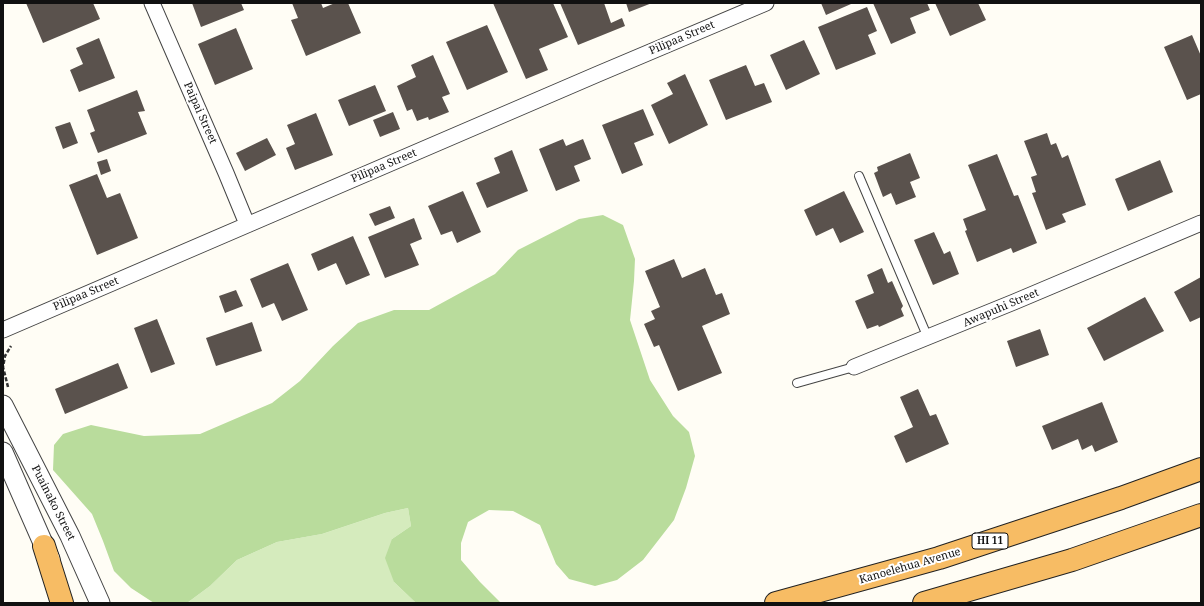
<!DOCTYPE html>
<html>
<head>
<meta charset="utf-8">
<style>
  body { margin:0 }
  #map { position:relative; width:1204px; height:606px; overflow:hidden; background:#fffdf5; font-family:"Noto Serif",serif }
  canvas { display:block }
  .frame { position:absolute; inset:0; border:4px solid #111; pointer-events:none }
</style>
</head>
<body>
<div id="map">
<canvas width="1204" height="606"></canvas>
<div class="frame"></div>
</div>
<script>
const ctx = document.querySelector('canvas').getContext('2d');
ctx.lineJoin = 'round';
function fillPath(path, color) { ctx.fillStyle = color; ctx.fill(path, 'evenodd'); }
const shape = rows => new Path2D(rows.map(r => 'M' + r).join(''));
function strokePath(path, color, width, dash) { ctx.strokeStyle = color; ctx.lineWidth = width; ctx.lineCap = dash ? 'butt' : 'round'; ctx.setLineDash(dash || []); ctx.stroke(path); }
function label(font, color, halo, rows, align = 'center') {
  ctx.font = font + ' "Noto Serif",serif'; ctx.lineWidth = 4; ctx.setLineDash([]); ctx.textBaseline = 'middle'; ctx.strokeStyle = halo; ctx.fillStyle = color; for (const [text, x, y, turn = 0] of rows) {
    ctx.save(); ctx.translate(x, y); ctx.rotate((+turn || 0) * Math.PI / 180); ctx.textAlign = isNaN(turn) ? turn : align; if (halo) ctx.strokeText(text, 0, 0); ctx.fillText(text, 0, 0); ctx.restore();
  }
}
const green = shape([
  [408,508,411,526,392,539,394,582,416,603,187,603,210,586,237,560,277,542,322,534,385,513]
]);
const forest = shape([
  [603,215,623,225,635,259,634,281,630,320,650,380,673,416,689,432,695,456,686,488,674,520,643,560,617,580,595,586,569,579,556,564,540,525,513,511,489,510,468,522,461,543,461,560,480,582,501,603,416,603,394,582,385,558,392,539,411,526,408,508,385,513,322,534,277,542,237,560,210,586,187,603,154,603,131,588,114,571,103,541,92,514,53,470,54,445,63,434,91,425,144,436,200,434,272,403,300,381,333,346,358,323,394,310,429,310,495,274,518,250,579,219]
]);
const building = shape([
  [26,3,93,3,100,19,43,43],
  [192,3,241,3,244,10,201,27],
  [292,3,321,3,323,8,335,3,348,3,361,33,306,56,291,20,298,18],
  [493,3,553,3,568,37,539,49,548,70,526,79],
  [560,3,604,3,611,23,622,18,625,26,578,45],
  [626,3,652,3,629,12],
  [821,3,851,3,851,4,826,15],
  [873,3,927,3,930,10,910,18,916,33,891,44],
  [935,3,978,3,986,20,950,36],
  [867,7,877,31,868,35,876,54,836,70,818,27],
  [487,25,508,72,467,90,446,42],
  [236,28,253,69,215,85,198,44],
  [1192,35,1201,56,1201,94,1187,100,1164,47],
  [99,38,115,78,79,92,70,70,83,64,76,48],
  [804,40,820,74,786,90,770,55],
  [433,55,450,94,442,97,449,112,429,120,428,117,417,121,412,109,407,111,397,86,416,77,411,65],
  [746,65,755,86,764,83,772,102,726,120,709,80],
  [685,74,708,125,669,144,651,105,673,94,667,83],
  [375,85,386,111,349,126,338,100],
  [137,90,145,111,138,112,147,134,98,153,90,133,95,131,87,110],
  [643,109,654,135,634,143,643,165,622,174,602,125],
  [393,112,400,129,380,137,373,120],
  [316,113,333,155,295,170,286,148,295,144,287,125],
  [70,122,78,143,63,149,55,127],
  [1047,133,1051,145,1056,143,1062,158,1068,155,1086,205,1062,214,1066,222,1046,230,1032,193,1036,192,1031,177,1037,175,1024,141],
  [267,138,276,155,245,171,236,153],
  [563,139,566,146,583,139,591,159,574,166,580,181,556,191,539,149],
  [512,150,528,191,487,208,476,183,500,173,494,158],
  [910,153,920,178,910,182,916,197,896,205,891,193,883,197,874,173,878,171,877,167],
  [997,154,1014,196,1018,195,1037,243,1013,253,1011,248,977,262,965,231,967,230,963,219,986,210,968,165],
  [107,159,111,171,101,175,97,162],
  [1160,160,1173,192,1128,211,1115,179],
  [97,174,107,198,120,193,138,238,97,255,69,185],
  [463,191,481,232,457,243,452,231,441,235,428,206],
  [844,191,864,232,840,243,833,228,816,236,804,210],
  [390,206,395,218,375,226,369,214],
  [414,218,422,239,410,244,419,265,385,278,368,237],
  [934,232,944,254,950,251,959,274,933,285,914,240],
  [353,236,370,275,346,285,336,263,318,271,311,254],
  [674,259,682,278,705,268,716,295,722,293,730,314,702,326,722,373,678,391,659,345,654,347,644,324,655,319,651,311,660,307,645,271],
  [288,263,308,310,282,321,274,303,262,308,250,279],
  [882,268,888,283,892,281,903,306,901,309,904,316,879,327,878,325,867,329,855,301,874,293,867,275],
  [1201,277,1201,317,1190,322,1174,292],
  [236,290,243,306,225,313,219,296],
  [1145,297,1164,331,1104,361,1087,328],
  [157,319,175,364,151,373,134,328],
  [252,322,262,351,216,366,206,338],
  [1040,329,1049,355,1016,367,1007,341],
  [118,363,128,388,65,414,55,389],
  [918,389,930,416,936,414,949,444,906,463,894,436,913,427,900,397],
  [1102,402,1118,442,1095,452,1092,445,1082,450,1078,439,1052,450,1042,426]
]);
const path = shape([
  [8,387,3,367,5,356,11,346]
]);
const service = shape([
  [859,176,928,338],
  [797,383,854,367]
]);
const minor = shape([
  [152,3,226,173,247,224],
  [3,330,598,74,766,3],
  [854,367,1014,302,1201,223]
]);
const tertiary = shape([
  [3,405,70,536,100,603],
  [3,452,50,559]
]);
const trunk = shape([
  [44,546,62,603],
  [776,603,939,558,1121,498,1201,469],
  [924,603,1072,560,1201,515]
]);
const shields = [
  [990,541,36]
];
const shieldNames = [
  ["HI 11",990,541]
];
const streetNames = [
  ["Pilipaa Street",682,38,-23],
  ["Paipai Street",200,113,66],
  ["Pilipaa Street",384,166,-23],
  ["Pilipaa Street",86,294,-23],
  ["Awapuhi Street",1001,308,-23],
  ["Puainako Street",53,503,63],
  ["Kanoelehua Avenue",910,566,-16]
];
fillPath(green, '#d5ebbd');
fillPath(forest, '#b9dc9c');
fillPath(building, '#5a524d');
strokePath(service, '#444', 10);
strokePath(minor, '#444', 17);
strokePath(tertiary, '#444', 21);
strokePath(trunk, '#222', 24);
strokePath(path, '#333', 2.5, [4, 2]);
strokePath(service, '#fff', 8);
strokePath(minor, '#fff', 15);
strokePath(tertiary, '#fff', 19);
strokePath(trunk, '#f7bc64', 22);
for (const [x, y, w] of shields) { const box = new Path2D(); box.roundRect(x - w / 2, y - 8, w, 16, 3); ctx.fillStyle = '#fff'; ctx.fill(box); strokePath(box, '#111', 1); }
label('bold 10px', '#111', null, shieldNames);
label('11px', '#111', '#fff', streetNames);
</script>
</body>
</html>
